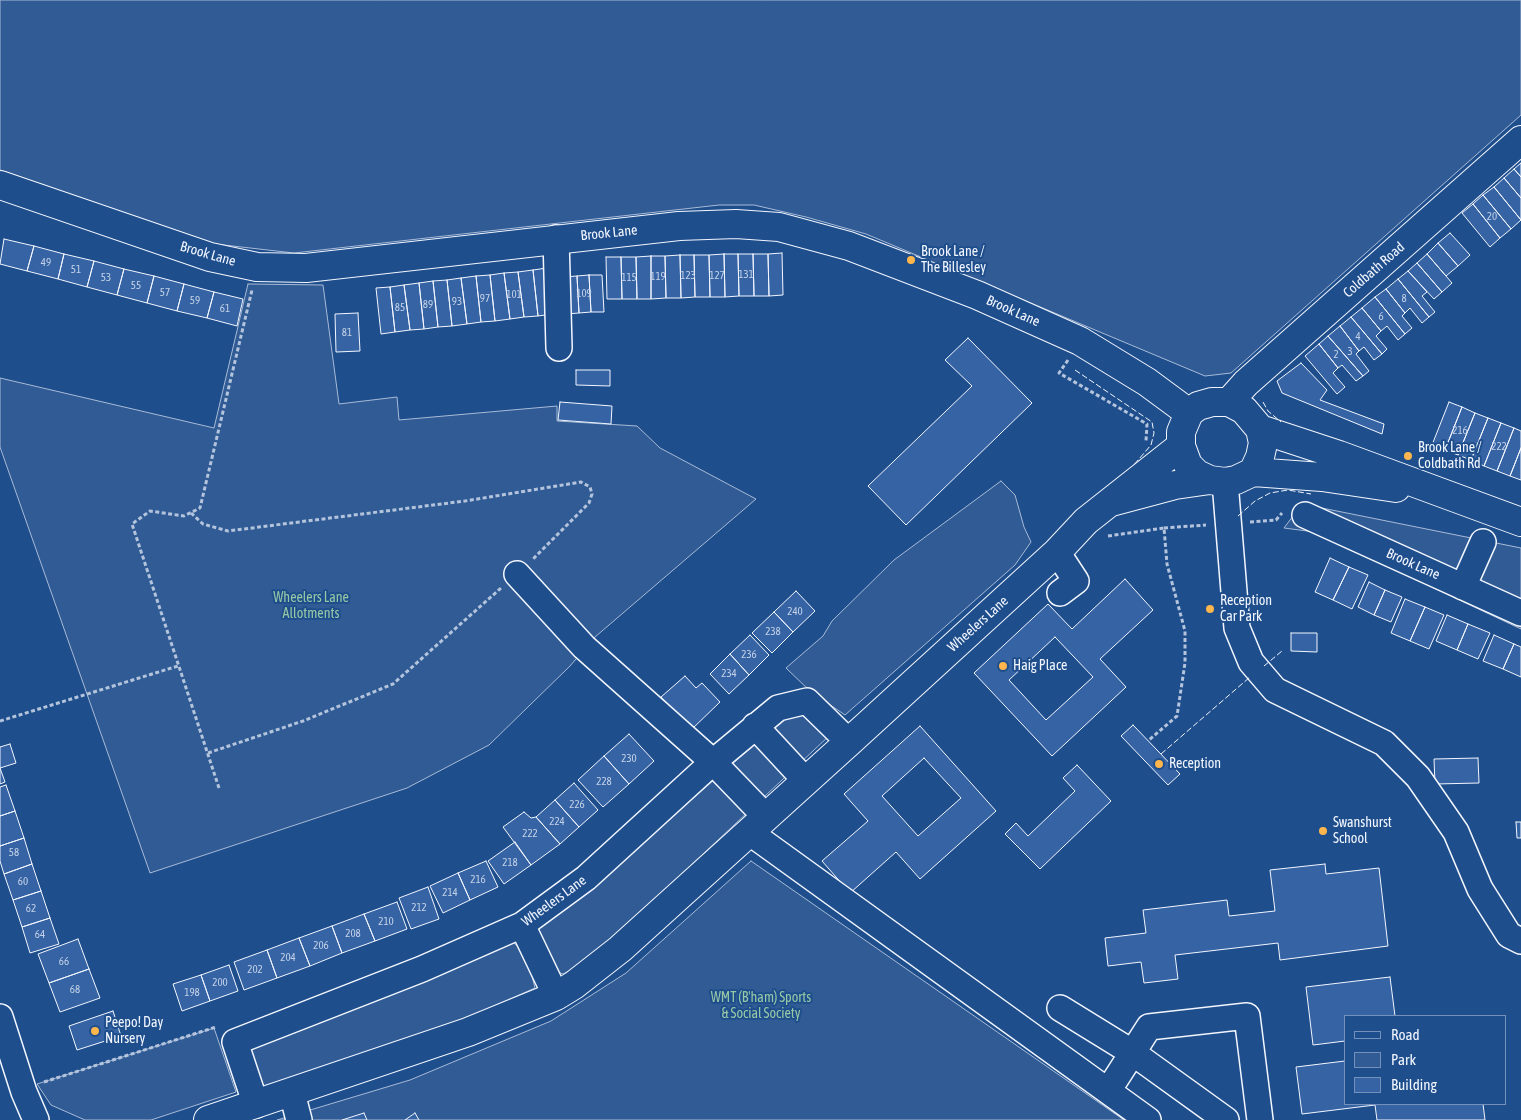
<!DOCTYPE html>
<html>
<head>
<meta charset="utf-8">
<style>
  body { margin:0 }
  #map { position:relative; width:1521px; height:1120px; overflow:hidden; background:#1f4e8c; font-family:"Asap Condensed",sans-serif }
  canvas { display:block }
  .legend { position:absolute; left:1344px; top:1015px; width:162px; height:90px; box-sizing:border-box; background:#1f4e8c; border:1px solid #7391ba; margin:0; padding:6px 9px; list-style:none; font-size:15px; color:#f2f6ff }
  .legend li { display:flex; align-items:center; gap:10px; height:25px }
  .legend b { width:25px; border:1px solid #7391ba }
</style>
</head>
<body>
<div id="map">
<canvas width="1521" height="1120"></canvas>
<ul class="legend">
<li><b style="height:6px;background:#1f4e8c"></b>Road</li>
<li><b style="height:14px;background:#305b95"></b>Park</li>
<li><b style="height:14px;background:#3563a3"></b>Building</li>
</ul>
</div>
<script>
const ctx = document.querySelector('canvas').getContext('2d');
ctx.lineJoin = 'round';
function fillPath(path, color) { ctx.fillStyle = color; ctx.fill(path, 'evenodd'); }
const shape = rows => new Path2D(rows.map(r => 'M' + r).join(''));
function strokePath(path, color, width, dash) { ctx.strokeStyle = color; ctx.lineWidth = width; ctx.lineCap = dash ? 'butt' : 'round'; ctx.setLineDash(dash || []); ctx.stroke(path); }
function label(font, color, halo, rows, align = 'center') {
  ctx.font = font + ' "Asap Condensed",sans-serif'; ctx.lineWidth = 4; ctx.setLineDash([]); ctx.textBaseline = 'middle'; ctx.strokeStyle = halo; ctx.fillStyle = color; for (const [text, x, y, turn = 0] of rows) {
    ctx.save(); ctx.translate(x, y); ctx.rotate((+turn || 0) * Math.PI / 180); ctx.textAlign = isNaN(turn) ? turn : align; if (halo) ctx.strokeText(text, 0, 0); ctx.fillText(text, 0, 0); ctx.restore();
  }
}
const green = shape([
  [0,0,1521,0,1521,115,1231,373,1205,376,866,234,806,217,754,205,719,205,294,253,215,244,0,170,0,0],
  [248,284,323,285,339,404,397,397,399,420,557,406,557,421,637,426,660,448,756,499,595,637,570,666,489,745,407,788,150,873,0,447,0,378,214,428,248,284],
  [1001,481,1015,495,1024,527,1031,542,1015,565,845,715,810,691,786,668,823,636,832,621,894,560,1001,481],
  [1302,504,1521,548,1521,629,1315,532,1284,528,1302,504],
  [802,713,830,735,589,961,563,974,555,971,536,932,539,925,651,835,788,715,802,713],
  [751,861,1124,1120,277,1120,410,1080,551,1021,626,973,751,861],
  [513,942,527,955,535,988,464,1019,280,1083,262,1086,247,1047,513,942],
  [214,1028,236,1092,151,1120,85,1120,51,1105,37,1084,214,1028]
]);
const building = shape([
  [1521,163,1521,177,1514,169,1521,163],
  [1514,169,1521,177,1521,198,1504,178,1514,169],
  [1504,178,1521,198,1521,220,1494,187,1504,178],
  [1494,187,1521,220,1511,229,1483,195,1494,187],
  [1483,195,1511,229,1500,238,1473,204,1483,195],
  [1473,204,1500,238,1490,247,1462,213,1473,204],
  [1450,233,1470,255,1458,266,1438,243,1450,233],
  [4,239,34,246,27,271,0,264,4,239],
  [1438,243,1458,266,1446,276,1427,254,1438,243],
  [34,246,64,254,58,279,27,271,34,246],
  [782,253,783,295,769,296,768,254,782,253],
  [64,254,94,261,87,287,58,279,64,254],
  [724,254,725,297,710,297,709,255,724,254],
  [724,254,738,254,739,296,725,297,724,254],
  [738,254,753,254,754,296,739,296,738,254],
  [753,254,768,254,769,296,754,296,753,254],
  [1427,254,1452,283,1442,292,1417,263,1427,254],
  [680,255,681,298,666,298,665,256,680,255],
  [680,255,694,255,695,297,681,298,680,255],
  [694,255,709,255,710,297,695,297,694,255],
  [651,256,651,299,637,299,636,257,651,256],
  [651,256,665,256,666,298,651,299,651,256],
  [606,257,621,257,622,299,607,299,606,257],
  [621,257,636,257,637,299,622,299,621,257],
  [94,261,124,269,117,295,87,287,94,261],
  [1417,263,1442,292,1434,299,1408,271,1417,263],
  [547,268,552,314,538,316,533,270,547,268],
  [124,269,154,276,147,303,117,295,124,269],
  [533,270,538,316,524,317,518,272,533,270],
  [1408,271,1427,292,1422,296,1435,312,1429,317,1398,279,1408,271],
  [518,272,524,317,510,319,504,273,518,272],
  [504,273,510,319,495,321,490,275,504,273],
  [490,275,495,321,481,322,476,276,490,275],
  [589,275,591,312,579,313,577,276,589,275],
  [589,275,602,275,604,312,591,312,589,275],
  [154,276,184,284,177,311,147,303,154,276],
  [476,276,481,322,467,324,461,278,476,276],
  [577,276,579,313,566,314,564,277,577,276],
  [461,278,467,324,452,326,447,280,461,278],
  [1398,279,1429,317,1422,323,1410,308,1405,313,1386,289,1398,279],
  [447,280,452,326,438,327,433,281,447,280],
  [433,281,438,327,424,329,419,283,433,281],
  [419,283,424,329,410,330,404,285,419,283],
  [184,284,214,292,207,318,177,311,184,284],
  [404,285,410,330,395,332,390,287,404,285],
  [390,287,395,332,381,334,376,288,390,287],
  [1386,289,1405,313,1402,316,1412,328,1405,334,1375,297,1386,289],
  [214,292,243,299,237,326,207,318,214,292],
  [1375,297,1405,334,1398,340,1387,326,1381,331,1362,308,1375,297],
  [1362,308,1381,331,1376,336,1387,349,1382,354,1351,317,1362,308],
  [358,313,360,351,336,352,335,314,358,313],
  [1351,317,1382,354,1374,360,1364,347,1359,351,1340,326,1351,317],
  [1340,326,1359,351,1356,354,1369,371,1363,376,1328,336,1340,326],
  [1328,336,1363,376,1356,381,1342,365,1338,368,1319,344,1328,336],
  [968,338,1032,403,906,525,868,486,972,386,945,360,968,338],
  [1319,344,1338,368,1333,373,1345,387,1337,394,1305,356,1319,344],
  [1301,363,1327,390,1320,400,1384,424,1382,434,1282,393,1277,381,1301,363],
  [576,370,610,370,610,386,576,385,576,370],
  [560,402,612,406,611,424,558,420,560,402],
  [1449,402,1462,407,1445,450,1432,445,1449,402],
  [1462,407,1475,413,1458,455,1445,450,1462,407],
  [1475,413,1488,418,1471,460,1458,455,1475,413],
  [1488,418,1501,423,1484,466,1471,460,1488,418],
  [1501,423,1514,428,1497,471,1484,466,1501,423],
  [1514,428,1521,431,1521,448,1510,476,1497,471,1514,428],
  [1521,448,1521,480,1510,476,1521,448],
  [1330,558,1349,567,1333,600,1315,592,1330,558],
  [1349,567,1368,575,1352,609,1333,600,1349,567],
  [1125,579,1153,610,1100,659,1126,687,1052,756,974,673,1048,604,1072,629,1125,579],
  [1055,637,1093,677,1046,720,1009,680,1055,637],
  [1369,582,1385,590,1374,615,1358,607,1369,582],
  [1385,590,1402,597,1391,622,1374,615,1385,590],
  [796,591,815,611,793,632,774,612,796,591],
  [1405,599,1425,607,1410,641,1391,633,1405,599],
  [1425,607,1444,615,1429,649,1410,641,1425,607],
  [774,612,793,632,772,653,752,633,774,612],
  [1447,615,1468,624,1457,650,1436,641,1447,615],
  [1468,624,1490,633,1478,659,1457,650,1468,624],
  [1291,633,1317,633,1317,652,1291,651,1291,633],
  [750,635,769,655,749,675,730,654,750,635],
  [1494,635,1514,644,1503,669,1483,661,1494,635],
  [1514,644,1521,647,1521,677,1503,669,1514,644],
  [730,654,749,675,729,694,710,674,730,654],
  [685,676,696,688,702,683,720,702,691,730,661,697,685,676],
  [1133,725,1180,774,1168,785,1121,736,1133,725],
  [920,726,996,811,920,879,896,852,850,893,822,861,868,821,844,794,920,726],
  [924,758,961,798,918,836,882,796,924,758],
  [629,734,654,761,629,784,604,756,629,734],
  [10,744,16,763,0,768,5,782,0,784,0,747,10,744],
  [604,756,629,784,603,807,578,780,604,756],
  [1478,758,1479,783,1435,784,1434,759,1478,758],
  [1077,765,1111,801,1040,869,1005,834,1016,823,1028,836,1075,791,1063,778,1077,765],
  [574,783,598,810,579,827,555,800,574,783],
  [6,785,15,811,0,816,0,787,6,785],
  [555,800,579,827,560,844,536,817,555,800],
  [15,811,24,838,0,846,0,816,15,811],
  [524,812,531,818,536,817,560,844,531,865,503,827,524,812],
  [1516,822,1521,822,1521,838,1517,838,1516,822],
  [24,838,32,864,4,874,0,861,0,846,24,838],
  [515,842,531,865,504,884,488,861,515,842],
  [486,861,498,887,470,900,458,873,486,861],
  [32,864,41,891,13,900,4,874,32,864],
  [1325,864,1326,874,1379,868,1388,946,1280,960,1278,943,1175,955,1178,979,1144,983,1141,962,1108,966,1105,938,1146,933,1143,910,1227,900,1229,916,1275,911,1270,870,1325,864],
  [458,873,470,900,443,913,430,886,458,873],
  [428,887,439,919,411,929,399,898,428,887],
  [41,891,50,918,22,927,13,900,41,891],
  [397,902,407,929,375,941,364,914,397,902],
  [364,914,375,941,342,953,332,926,364,914],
  [50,918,59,944,30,953,22,927,50,918],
  [332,926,342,953,310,966,299,938,332,926],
  [299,938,310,966,277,978,267,950,299,938],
  [78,939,89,969,49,983,38,954,78,939],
  [267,950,277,978,244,990,234,962,267,950],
  [229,965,238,991,210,1001,201,975,229,965],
  [89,969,100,998,60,1012,49,983,89,969],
  [201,975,210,1001,182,1011,173,984,201,975],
  [1390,977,1395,1016,1345,1016,1345,1041,1313,1045,1306,987,1390,977],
  [113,1011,121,1036,77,1050,69,1026,113,1011],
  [1345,1061,1345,1104,1483,1104,1485,1120,1377,1120,1375,1105,1302,1114,1296,1067,1345,1061],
  [364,1113,367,1120,342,1120,364,1113],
  [415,1113,419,1120,405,1120,415,1113]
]);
const path = shape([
  [1068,360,1059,373,1147,424,1146,441],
  [191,513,203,524,228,531,465,501,581,482,590,487,592,494,589,503,533,559],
  [1250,522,1276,520,1282,513],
  [1164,528,1206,525],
  [1108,536,1164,528,1167,564,1185,631,1185,663,1177,716,1149,740],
  [0,721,178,666],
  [208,753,303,721,393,684,501,588],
  [219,788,132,524,150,511,184,516,200,508,252,290],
  [44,1082,216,1027]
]);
const minor = shape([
  [556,238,559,348],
  [1225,482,1237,628,1251,662,1275,690,1384,743,1418,777,1456,832,1480,889,1509,935,1521,941],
  [1305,515,1521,613],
  [1057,552,1076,581,1060,593],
  [517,574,584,647,713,762,766,817],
  [1463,587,1483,542],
  [755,726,806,781],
  [749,832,1148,1120],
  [522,925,556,996],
  [1060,1008,1133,1053,1226,1120],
  [0,1017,24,1092,36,1120],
  [1108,1091,1149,1027,1247,1016,1260,1120],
  [292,1093,299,1120],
  [256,1105,235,1042,422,969,522,925,586,878,713,762,778,708,807,701,849,742]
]);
const major = shape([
  [0,185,210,257,257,267,306,268,679,226,736,224,779,227,849,246,977,295,1080,341,1147,382,1189,413],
  [1212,402,1229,402,1244,410,1260,429,1263,443,1260,457,1253,472,1236,480,1225,482,1210,480,1197,474,1188,465,1181,446,1181,432,1189,413,1198,406,1212,402],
  [1229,402,1246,383,1521,140],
  [1260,429,1339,455,1521,522],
  [1253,472,1322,477,1396,488],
  [1115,501,1175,485,1210,480],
  [208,1120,468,1032,556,996,574,985,620,949,849,742,1057,552,1086,521,1181,446]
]);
const fence = shape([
  [1075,370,1152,422,1154,433,1151,445,1133,466],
  [1263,402,1268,411,1281,422],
  [1238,516,1255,501,1270,493,1288,490,1311,494],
  [1264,666,1282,651],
  [1161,754,1250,677]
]);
const markers = [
  [911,260,5,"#ffb74d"],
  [1408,456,5,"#ffb74d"],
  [1210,609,5,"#ffb74d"],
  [1003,666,5,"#ffb74d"],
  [1159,764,5,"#ffb74d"],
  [1323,831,5,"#ffb74d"],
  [95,1031,5,"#ffb74d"]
];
const numberNames = [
  ["20",1492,217],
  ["49",46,263],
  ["51",76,270],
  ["131",746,275],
  ["123",688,276],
  ["127",717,276],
  ["119",658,277],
  ["53",106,278],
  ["115",629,278],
  ["55",136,286],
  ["57",165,293],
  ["109",584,294],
  ["101",514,295],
  ["97",485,299],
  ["8",1404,299],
  ["59",195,301],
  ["93",457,302],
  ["89",428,305],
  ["85",400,308],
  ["61",225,309],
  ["6",1381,317],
  ["81",347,333],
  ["4",1358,337],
  ["3",1350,352],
  ["2",1336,355],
  ["216",1460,431],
  ["222",1499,447],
  ["240",795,612],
  ["238",773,632],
  ["236",749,655],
  ["234",729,674],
  ["230",629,759],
  ["228",604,782],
  ["226",577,805],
  ["224",557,822],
  ["222",530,834],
  ["58",14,853],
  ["218",510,863],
  ["216",478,880],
  ["60",23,882],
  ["214",450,893],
  ["212",419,908],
  ["62",31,909],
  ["210",386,922],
  ["208",353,934],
  ["64",40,935],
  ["206",321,946],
  ["204",288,958],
  ["66",64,962],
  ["202",255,970],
  ["200",220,983],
  ["68",75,990],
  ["198",192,993]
];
const streetNames = [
  ["Brook Lane",609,233,-6],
  ["Brook Lane",208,254,16],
  ["Coldbath Road",1374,270,-41],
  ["Brook Lane",1013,311,24],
  ["Brook Lane",1413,564,24],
  ["Wheelers Lane",978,624,-42],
  ["Wheelers Lane",554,901,-36]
];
const poiNames = [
  ["Brook Lane /",921,252],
  ["The Billesley",921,268],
  ["Brook Lane /",1418,448],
  ["Coldbath Rd",1418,464],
  ["Reception",1220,601],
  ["Car Park",1220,617],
  ["Haig Place",1013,666],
  ["Reception",1169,764],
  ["Swanshurst",1333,823],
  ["School",1333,839],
  ["Peepo! Day",105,1023],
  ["Nursery",105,1039]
];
const parkNames = [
  ["Wheelers Lane",311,598],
  ["Allotments",311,614],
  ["WMT (B'ham) Sports",761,998],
  ["& Social Society",761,1014]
];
fillPath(green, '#305b95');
strokePath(green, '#a8bbd7', 1);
fillPath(building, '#3563a3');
strokePath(building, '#f2f6ff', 1);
strokePath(minor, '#f2f6ff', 28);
strokePath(major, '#f2f6ff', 30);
strokePath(path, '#b3c4dc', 3, [4, 2.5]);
strokePath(minor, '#1f4e8c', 25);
strokePath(major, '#1f4e8c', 28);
strokePath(fence, '#f2f6ff', 1, [6, 2.5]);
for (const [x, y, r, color] of markers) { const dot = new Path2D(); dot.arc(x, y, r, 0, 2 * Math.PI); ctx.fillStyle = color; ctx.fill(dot); strokePath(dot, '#1f4e8c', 2); }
label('11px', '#c3d1e8', null, numberNames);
label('14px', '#f2f6ff', '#1f4e8c', streetNames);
label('14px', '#f2f6ff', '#1f4e8c', poiNames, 'left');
label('14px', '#97c8a6', '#1f4e8c', parkNames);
</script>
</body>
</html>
